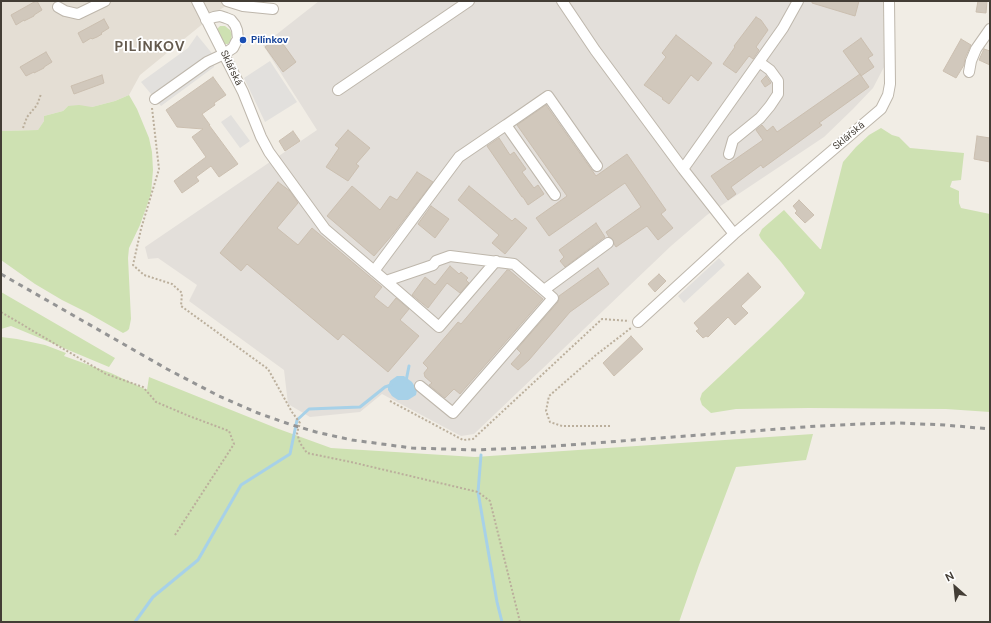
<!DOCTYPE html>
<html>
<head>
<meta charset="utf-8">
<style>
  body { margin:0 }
  #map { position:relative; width:991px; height:623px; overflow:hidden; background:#f1ede5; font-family:"DM Sans",sans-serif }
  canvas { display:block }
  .frame { position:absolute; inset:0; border:2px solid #433d35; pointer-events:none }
  .north { position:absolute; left:935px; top:567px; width:40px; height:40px; -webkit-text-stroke:3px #fff; paint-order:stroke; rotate:333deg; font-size:11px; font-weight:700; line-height:16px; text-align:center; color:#433d35 }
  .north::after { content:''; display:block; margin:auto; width:14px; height:18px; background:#433d35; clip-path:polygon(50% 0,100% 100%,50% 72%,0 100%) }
</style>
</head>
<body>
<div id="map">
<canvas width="991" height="623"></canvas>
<div class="frame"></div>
<div class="north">N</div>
</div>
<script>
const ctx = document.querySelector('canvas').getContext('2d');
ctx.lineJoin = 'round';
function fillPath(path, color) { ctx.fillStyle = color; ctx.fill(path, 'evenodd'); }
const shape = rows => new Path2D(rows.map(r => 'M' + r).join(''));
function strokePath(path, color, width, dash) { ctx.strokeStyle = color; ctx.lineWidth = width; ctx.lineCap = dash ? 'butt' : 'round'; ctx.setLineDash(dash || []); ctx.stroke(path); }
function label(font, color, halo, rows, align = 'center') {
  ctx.font = font + ' "DM Sans",sans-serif'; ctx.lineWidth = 3.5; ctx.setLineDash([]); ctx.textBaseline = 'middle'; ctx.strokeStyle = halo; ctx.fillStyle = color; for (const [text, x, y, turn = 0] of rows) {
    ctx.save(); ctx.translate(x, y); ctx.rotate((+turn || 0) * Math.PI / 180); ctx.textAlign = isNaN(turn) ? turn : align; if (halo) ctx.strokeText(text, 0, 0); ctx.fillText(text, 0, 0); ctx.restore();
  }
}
const residential = shape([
  [1,1,234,1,221,9,140,75,129,95,115,101,92,107,68,106,63,111,44,116,44,121,38,130,2,131,1,126]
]);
const industrial = shape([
  [319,1,883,1,884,67,873,88,853,109,824,137,707,215,671,246,474,434,461,436,382,394,360,412,310,417,288,404,284,370,189,301,197,285,158,258,148,259,145,247,317,130,263,45]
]);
const green = shape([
  [220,26,225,26,230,30,232,34,231,40,228,44,224,44,217,29],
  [129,95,137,109,149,138,152,152,153,170,151,194,140,225,129,248,128,258,131,319,129,329,127,331,123,333,88,313,62,300,35,284,1,260,1,126,2,131,38,130,44,121,44,116,63,111,68,106,79,105,92,107,115,101],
  [881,128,892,135,899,137,910,148,964,153,961,180,952,181,950,187,959,191,959,203,961,208,990,214,990,412,946,409,809,408,736,409,711,413,702,405,700,399,702,393,768,331,802,298,805,293,781,262,761,239,759,235,762,229,784,210,820,249,821,249,843,162,856,147,869,135],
  [1,292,115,358,109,367,11,326,1,329],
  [1,337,17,339,45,345,66,353,64,356,111,373,147,390,149,377,276,428,331,448,475,457,813,434,806,460,736,467,699,565,679,622,1,622]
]);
const parking = shape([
  [197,35,215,57,214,67,161,106,141,82,188,48],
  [270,61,297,102,265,122,244,78],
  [231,115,250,141,240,148,221,122],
  [719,258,725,265,684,303,678,296]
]);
const water = shape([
  [397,376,404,376,412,382,417,390,416,395,408,400,398,400,392,396,388,390,388,387,390,381]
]);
const stream = shape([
  [406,381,409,366],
  [481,455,478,492,497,602,502,622],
  [135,622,153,597,198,560,241,485,290,454,297,420,309,409,360,407,385,387,391,385]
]);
const building = shape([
  [36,1,37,1,42,10,34,15,34,16,24,21,24,20,16,25,11,15,36,1],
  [812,1,859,1,855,16,812,3,812,1],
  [978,1,987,1,986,13,976,12,978,1],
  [756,17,761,20,768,30,756,47,759,50,753,59,749,56,736,73,723,64,735,47,734,46,756,17],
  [104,19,109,28,101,33,102,34,97,37,92,39,91,38,83,43,78,33,104,19],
  [676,35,712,63,698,81,691,75,669,104,662,99,663,98,644,85,666,57,662,53,676,35],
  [278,37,296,62,283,72,265,47,278,37],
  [861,38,873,55,868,58,874,67,861,76,843,51,861,38],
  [961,39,971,45,965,58,964,65,956,78,943,71,961,39],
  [984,49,990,51,990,65,979,60,984,49],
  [46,52,52,62,44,67,44,68,34,73,34,72,26,76,20,67,46,52],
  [860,74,869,87,819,123,822,125,763,168,761,165,731,187,736,194,728,200,711,176,763,140,756,130,762,125,767,131,773,126,777,132,860,74],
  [102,75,104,83,74,94,71,86,102,75],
  [766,76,771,83,765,87,761,81,766,76],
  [213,77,226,95,214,103,215,105,202,114,210,125,209,125,238,164,219,177,211,166,196,177,199,181,182,193,174,181,206,157,192,137,203,129,177,127,166,110,213,77],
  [546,105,596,176,627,154,666,210,661,214,673,228,658,240,647,226,616,247,614,244,613,240,609,237,606,232,641,207,625,183,549,236,536,218,567,196,517,125,546,105],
  [348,130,370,148,356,164,359,166,348,181,326,167,339,148,335,145,348,130],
  [293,131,300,141,285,151,279,141,293,131],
  [977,136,990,138,990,162,974,159,977,136],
  [499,138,510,155,514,152,526,169,522,172,534,188,538,185,544,194,528,205,523,197,522,197,487,146,499,138],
  [417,172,433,182,393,234,374,256,327,216,352,186,380,210,390,196,397,200,417,172],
  [278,182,290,191,298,203,277,228,298,245,312,228,382,287,374,297,388,308,396,298,409,309,400,320,419,336,388,372,343,334,338,340,247,264,241,271,220,253,278,182],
  [469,186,512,221,515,218,527,228,505,254,492,243,499,235,458,200,469,186],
  [799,200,814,215,805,223,795,213,797,211,793,206,799,200],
  [431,206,449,219,435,238,418,224,431,206],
  [596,223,605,237,565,267,560,261,564,257,559,250,596,223],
  [450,266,459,274,461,272,468,278,466,280,469,283,460,293,447,283,428,308,412,295,425,277,435,285,450,266],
  [598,268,609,284,570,312,529,360,518,370,511,364,521,353,517,349,558,302,559,299,559,296,598,268],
  [507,270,509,270,543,299,460,394,454,389,445,398,429,385,432,383,425,377,424,373,428,368,423,363,458,322,461,324,507,270],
  [748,273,761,287,741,306,748,313,735,325,728,317,708,337,706,336,703,338,696,331,699,329,694,323,748,273],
  [659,274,666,281,655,292,648,284,659,274],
  [631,336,643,349,614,376,603,363,631,336]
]);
const path = shape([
  [152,108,159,169,141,229,133,265,144,275,172,284,182,293,181,306,268,369,292,412,300,423,297,433,300,443,307,453,351,462,478,492,490,501,520,622],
  [23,128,27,117,37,105,41,94],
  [1,312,106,374,143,387,156,402,189,416,229,431,234,444,175,535],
  [390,401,463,440,473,439,602,319,629,321],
  [610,426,562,426,550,422,546,411,549,396,596,355,631,328]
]);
const minor = shape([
  [197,1,243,92,261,137,269,152,325,229,386,281,433,265,436,261,450,256,514,264,553,298,453,413,420,386],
  [227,1,243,6,273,9],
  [562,1,595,50,683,169,734,234],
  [58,7,65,11,78,14,105,1],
  [969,72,971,61,976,49,990,29],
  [338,90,469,1],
  [155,99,207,62,224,54,233,48,236,42,238,39,237,30,235,25,231,20,226,18,220,16,214,17,206,20],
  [506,125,548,96,597,166],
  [729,154,733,140,760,118,770,106,778,94,778,81,770,70,759,62],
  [683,169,783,28,798,1],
  [374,271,459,157,506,125,555,195],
  [386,281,439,327,496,261],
  [544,290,608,243],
  [638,322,734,234,881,109,888,95,890,84,889,1]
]);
const rail = shape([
  [1,274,167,369,219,396,258,413,289,424,316,432,352,440,412,448,477,450,542,447,818,426,858,424,899,423,945,425,990,429]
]);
const markers = [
  [243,40,4,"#1a4fb4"]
];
const transitNames = [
  ["Pilínkov",251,40]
];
const streetNames = [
  ["Sklářská",231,68,64],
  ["Sklářská",849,136,-40]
];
const districtNames = [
  ["PILÍNKOV",150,47]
];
fillPath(residential, '#e4ded4');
fillPath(industrial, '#e3dfda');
fillPath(green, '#cee1b2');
fillPath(parking, '#e2e0dd');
fillPath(water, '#a7d1e8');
strokePath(stream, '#a7d1e8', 3);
fillPath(building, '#d1c8bc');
strokePath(building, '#cbbfb0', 1);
strokePath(minor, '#beb7ac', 12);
strokePath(path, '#bbaf9c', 2, [2, 2]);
strokePath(minor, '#fff', 10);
strokePath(rail, '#949494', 3, [5, 5]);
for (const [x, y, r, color] of markers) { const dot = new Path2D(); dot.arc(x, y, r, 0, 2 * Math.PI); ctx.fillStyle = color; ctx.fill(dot); strokePath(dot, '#fff', 1.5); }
label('bold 10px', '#164399', '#fff', transitNames, 'left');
label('10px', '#433d35', '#fff', streetNames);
ctx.letterSpacing = '1px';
label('bold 14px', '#645a4e', '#fff', districtNames);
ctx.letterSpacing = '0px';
</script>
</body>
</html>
